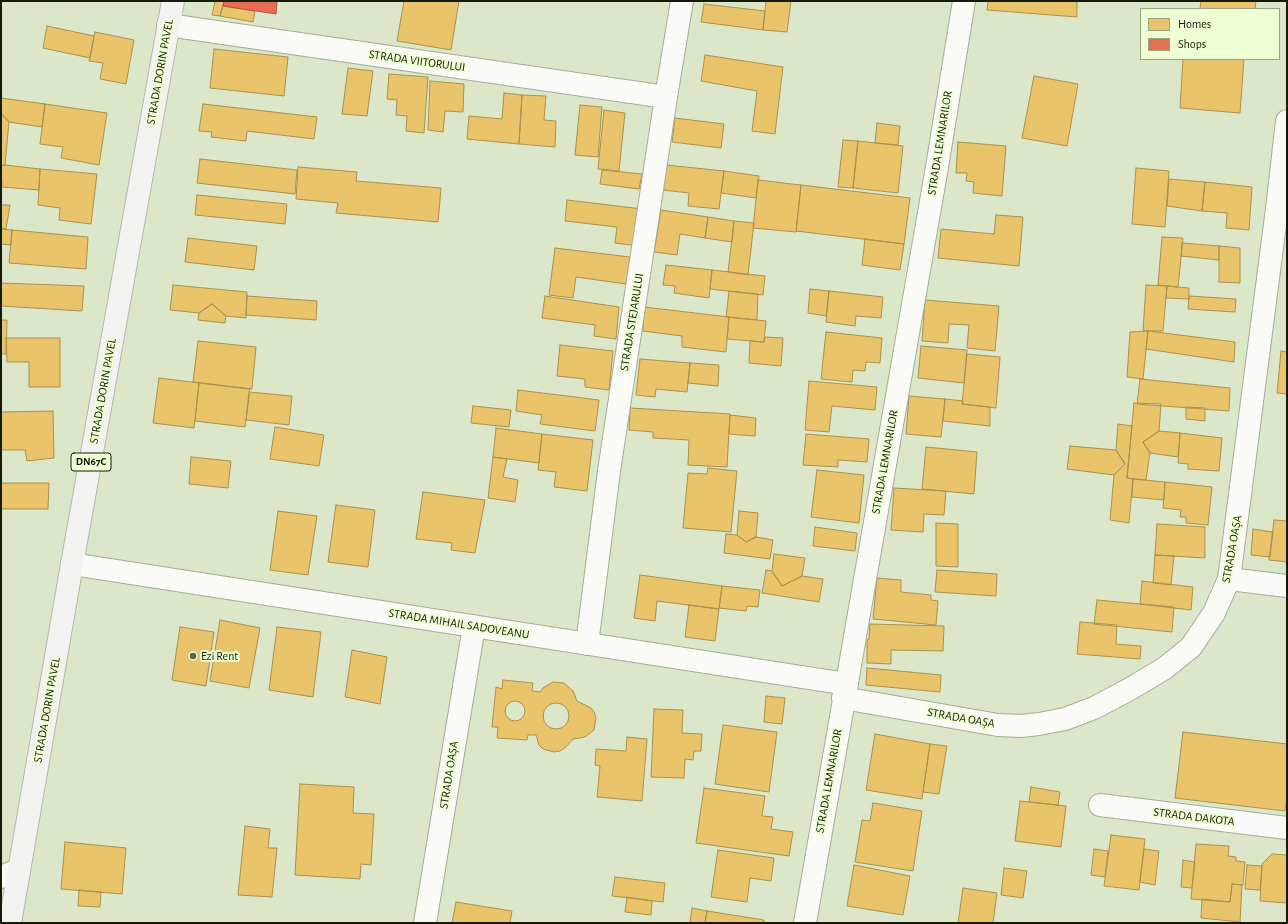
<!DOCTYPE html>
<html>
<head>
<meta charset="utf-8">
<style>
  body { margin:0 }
  #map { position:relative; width:1288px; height:924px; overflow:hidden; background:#dce7ca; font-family:"Alegreya Sans",sans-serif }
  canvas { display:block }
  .frame { position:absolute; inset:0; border:2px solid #151b08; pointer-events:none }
  .legend { position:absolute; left:1140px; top:8px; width:140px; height:52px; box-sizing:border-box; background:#efffd4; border:1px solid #98a482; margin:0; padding:5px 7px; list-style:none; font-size:12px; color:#151b08 }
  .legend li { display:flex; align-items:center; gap:8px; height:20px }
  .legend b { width:20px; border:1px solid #98a482 }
</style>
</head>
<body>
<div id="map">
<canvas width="1288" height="924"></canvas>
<div class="frame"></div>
<ul class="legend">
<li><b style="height:11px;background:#e9c46a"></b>Homes</li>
<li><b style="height:11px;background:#e76f51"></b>Shops</li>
</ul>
</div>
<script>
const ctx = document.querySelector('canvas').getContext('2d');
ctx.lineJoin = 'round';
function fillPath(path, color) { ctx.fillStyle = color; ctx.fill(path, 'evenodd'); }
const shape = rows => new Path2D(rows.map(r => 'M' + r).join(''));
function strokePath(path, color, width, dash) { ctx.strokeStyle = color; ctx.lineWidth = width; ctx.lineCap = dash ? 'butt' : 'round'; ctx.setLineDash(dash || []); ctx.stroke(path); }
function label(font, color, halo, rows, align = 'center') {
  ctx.font = font + ' "Alegreya Sans",sans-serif'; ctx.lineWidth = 4; ctx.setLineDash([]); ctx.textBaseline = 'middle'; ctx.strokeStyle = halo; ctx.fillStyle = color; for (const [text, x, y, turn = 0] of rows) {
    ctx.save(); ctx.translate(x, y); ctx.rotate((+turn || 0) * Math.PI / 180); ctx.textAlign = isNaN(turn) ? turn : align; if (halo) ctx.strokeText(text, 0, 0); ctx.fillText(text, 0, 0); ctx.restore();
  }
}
const homes = shape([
  [215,1,224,1,220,16,212,15,215,1],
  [404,1,459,1,451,50,397,41,404,1],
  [766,1,791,1,787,32,763,30,766,1],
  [988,1,1077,1,1077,17,987,10,988,1],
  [1201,1,1256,1,1255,9,1200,9,1201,1],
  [704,4,765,11,763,30,701,22,704,4],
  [223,6,255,11,253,22,220,16,223,6],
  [47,26,94,36,90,58,43,48,47,26],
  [95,32,134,40,126,84,100,79,103,63,89,61,95,32],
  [214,49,288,57,284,96,210,88,214,49],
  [705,55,783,67,775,134,752,131,757,91,701,81,705,55],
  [1183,59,1244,59,1240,113,1180,108,1183,59],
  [348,68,373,71,367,116,342,114,348,68],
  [389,74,428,77,424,133,406,131,407,116,396,115,397,100,387,99,389,74],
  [1034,76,1078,84,1067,146,1022,138,1034,76],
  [430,81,464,84,463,112,445,111,443,132,428,130,430,81],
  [504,93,522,95,519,144,467,139,469,116,502,119,504,93],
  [522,95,546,96,544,120,556,121,555,147,519,144,522,95],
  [1,98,45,104,42,127,9,122,1,113,1,98],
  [45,104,107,113,99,165,61,158,63,147,40,144,45,104],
  [203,104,317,117,314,139,247,131,246,141,211,137,212,132,199,131,203,104],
  [580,105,602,107,598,157,575,155,580,105],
  [604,110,625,113,619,171,598,169,604,110],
  [1,113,9,122,5,165,1,166,1,113],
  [675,118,724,124,721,148,672,142,675,118],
  [877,123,900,126,898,145,875,143,877,123],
  [843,140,858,141,853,188,838,187,843,140],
  [858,141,903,146,898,193,853,188,858,141],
  [958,142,1006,146,1002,196,973,193,974,182,966,181,967,173,956,173,958,142],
  [200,159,297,170,295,194,197,183,200,159],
  [5,165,40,169,39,190,2,187,1,166,5,165],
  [666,165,724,171,719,209,688,206,689,193,663,190,666,165],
  [298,167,357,172,356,181,441,188,438,222,336,213,338,203,296,199,298,167],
  [1136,168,1169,171,1165,227,1132,224,1136,168],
  [40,169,97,174,91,224,59,220,60,208,38,205,40,169],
  [602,170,642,174,639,189,600,184,602,170],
  [724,171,759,176,756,198,721,193,724,171],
  [1169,179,1205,182,1202,211,1167,206,1169,179],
  [758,180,801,185,796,232,753,228,758,180],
  [1205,182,1252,187,1249,230,1226,228,1227,213,1202,211,1205,182],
  [801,185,910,198,904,244,796,231,801,185],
  [197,195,287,204,285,224,195,215,197,195],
  [567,200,642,209,638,246,615,243,617,227,565,221,567,200],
  [1,205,10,205,6,229,1,228,1,205],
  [661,210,708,217,705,238,680,234,677,255,654,252,661,210],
  [996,215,1023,217,1019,266,938,258,941,229,994,234,996,215],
  [708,217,734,221,732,242,705,238,708,217],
  [734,221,754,223,748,275,728,272,734,221],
  [1,229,12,230,11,245,1,244,1,229],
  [12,230,88,237,86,269,9,263,12,230],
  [1162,237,1183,238,1178,287,1158,285,1162,237],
  [188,238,257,246,254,270,185,262,188,238],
  [865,239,904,244,900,270,862,265,865,239],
  [1182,243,1219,246,1219,260,1181,256,1182,243],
  [1219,246,1240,248,1240,283,1219,282,1219,246],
  [555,248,630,257,626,284,576,277,573,298,549,295,555,248],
  [666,265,712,270,709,298,674,293,675,286,663,285,666,265],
  [712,270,765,276,763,295,710,289,712,270],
  [1,283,84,286,82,311,1,306,1,283],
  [173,285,247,292,246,318,226,316,212,304,199,313,170,310,173,285],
  [1146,285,1167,286,1163,331,1143,331,1146,285],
  [1167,286,1189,288,1189,299,1166,298,1167,286],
  [810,289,829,291,826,316,808,313,810,289],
  [729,291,758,294,757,320,726,317,729,291],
  [829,291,883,297,881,318,856,316,855,326,826,322,829,291],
  [247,296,317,301,316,320,246,315,247,296],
  [545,296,619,307,616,339,594,336,595,325,542,318,545,296],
  [1189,296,1236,299,1235,312,1188,309,1189,296],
  [925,300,999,306,995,351,967,348,969,325,949,324,948,343,922,341,925,300],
  [212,304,226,316,225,323,198,320,199,313,212,304],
  [644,307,729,317,726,352,682,347,682,336,643,331,644,307],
  [729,317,766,321,764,342,727,339,729,317],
  [1,320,7,320,6,354,1,354,1,320],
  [1148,331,1235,342,1234,362,1146,349,1148,331],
  [1148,331,1143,379,1127,377,1130,332,1148,331],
  [826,332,882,338,880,363,866,362,865,371,853,370,852,382,821,379,826,332],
  [765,337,783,338,781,366,749,363,750,341,764,342,765,337],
  [6,338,60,338,60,387,29,387,29,362,7,362,6,338],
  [198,341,256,347,252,389,193,382,198,341],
  [560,345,613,351,609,390,585,387,585,379,557,376,560,345],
  [921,346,967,350,964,383,918,378,921,346],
  [1281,351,1287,352,1287,394,1277,393,1281,351],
  [967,354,1000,357,996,408,962,404,967,354],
  [640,359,690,363,687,392,656,389,655,397,636,395,640,359],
  [690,363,719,365,718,386,688,383,690,363],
  [159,378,199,383,194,428,153,423,159,378],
  [1140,379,1230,388,1229,411,1137,404,1140,379],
  [809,381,877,387,875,410,832,406,829,432,805,430,809,381],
  [199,383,250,389,245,427,195,421,199,383],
  [518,390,599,400,595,431,540,424,542,415,516,411,518,390],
  [249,392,292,396,289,425,246,420,249,392],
  [909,396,945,399,941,437,906,434,909,396],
  [945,399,963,401,962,404,990,407,990,426,943,421,945,399],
  [1134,403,1161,404,1159,431,1143,442,1150,453,1146,480,1127,478,1134,403],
  [473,406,511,410,509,427,471,423,473,406],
  [1186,407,1205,408,1205,421,1186,419,1186,407],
  [630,408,730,414,727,467,688,465,689,440,653,438,653,432,629,430,630,408],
  [53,411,54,458,27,461,25,450,1,450,1,412,53,411],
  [730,415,756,418,755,436,729,434,730,415],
  [1118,424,1132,426,1127,478,1133,479,1129,523,1110,520,1114,475,1125,464,1116,450,1118,424],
  [275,427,324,435,319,466,270,459,275,427],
  [496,428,542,434,539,463,493,457,496,428],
  [1159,431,1180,433,1178,457,1150,453,1143,442,1159,431],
  [1180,433,1222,438,1219,471,1188,469,1188,464,1178,463,1180,433],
  [542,434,593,440,587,491,554,487,556,472,538,470,542,434],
  [806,434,869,439,867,462,838,460,838,467,803,465,806,434],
  [1070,446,1116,450,1125,464,1114,475,1067,469,1070,446],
  [926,447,977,452,974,494,922,489,926,447],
  [191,457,231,461,228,488,189,484,191,457],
  [493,457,507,459,503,477,518,480,515,502,488,498,493,457],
  [708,468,737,471,731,532,683,528,688,473,707,474,708,468],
  [817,470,864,475,859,523,811,517,817,470],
  [1133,479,1165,482,1164,500,1132,497,1133,479],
  [1165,482,1212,487,1208,525,1186,523,1186,517,1180,517,1181,510,1163,508,1165,482],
  [1,483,49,483,48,509,1,509,1,483],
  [894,488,946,491,944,515,924,514,923,532,891,530,894,488],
  [423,492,485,500,475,553,451,550,452,543,416,539,423,492],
  [336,505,375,510,368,567,328,562,336,505],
  [278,511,317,516,308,575,270,570,278,511],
  [739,511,758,513,756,537,746,542,737,535,739,511],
  [1274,520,1287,521,1287,562,1269,560,1274,520],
  [936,523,958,524,958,567,936,566,936,523],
  [1157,524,1205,527,1205,558,1155,555,1157,524],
  [815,527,857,533,855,551,813,546,815,527],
  [1253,529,1273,532,1270,557,1251,555,1253,529],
  [726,534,737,535,746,542,756,537,773,540,770,559,724,553,726,534],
  [774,554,805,558,802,576,782,586,772,571,774,554],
  [1155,555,1174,556,1171,585,1153,583,1155,555],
  [766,570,772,571,782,586,802,576,823,579,819,602,762,593,766,570],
  [937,570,997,574,996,596,935,592,937,570],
  [640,575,722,586,719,609,657,601,655,621,634,618,640,575],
  [877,578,901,580,901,592,931,595,931,600,938,601,936,625,873,619,877,578],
  [1142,581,1193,587,1191,610,1140,604,1142,581],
  [722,586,760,590,758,607,747,606,746,611,719,608,722,586],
  [1097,600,1174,607,1172,632,1094,624,1097,600],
  [689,605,719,609,715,641,685,637,689,605],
  [220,620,260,628,249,688,210,681,220,620],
  [1080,622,1117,625,1116,644,1141,646,1140,659,1077,654,1080,622],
  [870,624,944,626,943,651,891,650,891,664,867,663,867,640,869,639,870,624],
  [180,627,214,632,206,686,172,680,180,627],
  [277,627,321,632,313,697,269,690,277,627],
  [352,650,387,657,380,704,345,697,352,650],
  [867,668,941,675,940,692,866,685,867,668],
  [503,680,533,683,532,691,540,692,543,688,553,682,564,683,573,691,577,701,591,708,594,712,596,718,594,730,585,737,573,739,565,748,560,751,554,752,543,749,539,745,536,735,528,735,527,740,497,738,498,727,492,727,496,687,502,689,503,680],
  [766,696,785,698,782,724,764,722,766,696],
  '505 711a10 10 0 1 1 20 0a10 10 0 1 1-20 0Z',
  '543 716a13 13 0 1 1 26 0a13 13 0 1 1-26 0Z',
  [654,709,683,710,682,733,702,734,701,751,694,751,693,760,685,759,684,778,651,777,654,709],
  [723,725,777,732,769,792,715,784,723,725],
  [1183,732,1287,744,1287,798,1285,811,1175,798,1183,732],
  [875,734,930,744,922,799,866,790,875,734],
  [627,737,647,739,642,801,597,797,600,766,595,765,596,749,626,751,627,737],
  [930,744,947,746,939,794,923,792,930,744],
  [300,784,354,787,353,813,374,814,371,865,361,864,360,879,295,875,300,784],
  [1031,787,1060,792,1058,805,1029,802,1031,787],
  [704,788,765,796,762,816,773,817,771,829,793,832,789,856,696,843,704,788],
  [1020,801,1066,806,1061,847,1015,841,1020,801],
  [873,803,922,811,913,871,855,862,862,820,870,821,873,803],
  [245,826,270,829,268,848,277,848,272,897,238,895,245,826],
  [1111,835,1145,839,1139,890,1104,886,1111,835],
  [65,842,126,848,122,894,61,889,65,842],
  [1196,844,1229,846,1228,856,1236,857,1236,861,1245,862,1243,885,1232,884,1230,902,1191,899,1196,844],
  [1094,849,1108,851,1105,877,1091,875,1094,849],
  [1144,849,1159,851,1155,885,1140,882,1144,849],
  [718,850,774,858,771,881,750,878,747,902,711,897,718,850],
  [1272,854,1287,855,1287,903,1260,901,1262,864,1272,854],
  [1183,860,1195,862,1192,888,1181,887,1183,860],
  [854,865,910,876,903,915,847,906,854,865],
  [1247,865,1262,866,1260,890,1245,889,1247,865],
  [1004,868,1027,871,1023,898,1001,895,1004,868],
  [615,877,665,883,663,902,612,896,615,877],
  [1232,884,1242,885,1240,922,1201,918,1202,899,1230,902,1232,884],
  [963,888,997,893,993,923,958,923,963,888],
  [79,890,101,892,100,907,78,906,79,890],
  [627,897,652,901,651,915,625,912,627,897],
  [456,902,512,911,510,923,452,923,456,902],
  [692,908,707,911,705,923,690,923,692,908],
  [707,911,764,920,764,923,705,923,707,911]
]);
const shops = shape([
  [224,1,277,1,276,14,223,6,224,1]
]);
const street = shape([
  [168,25,666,97],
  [72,564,847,684],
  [1229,579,1287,586],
  [587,644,609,471,666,97,682,1],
  [843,698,998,725,1021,726,1039,724,1065,719,1094,708,1130,689,1165,668,1191,647,1214,613,1229,579,1277,209,1287,121],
  [1100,805,1287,828],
  [1,877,19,870],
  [425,923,474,626],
  [805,923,937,167,964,1]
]);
const primary = shape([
  [10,923,72,564,173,1]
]);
const markers = [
  [193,656,4,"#5b624c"]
];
const shields = [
  [91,462,40]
];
const shieldNames = [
  ["DN67C",91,462]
];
const streetNames = [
  ["STRADA VIITORULUI",417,61,8],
  ["STRADA DORIN PAVEL",160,72,-80],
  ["STRADA LEMNARILOR",940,143,-81],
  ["STRADA STEJARULUI",632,322,-81],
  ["STRADA DORIN PAVEL",103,391,-80],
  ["STRADA LEMNARILOR",885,462,-80],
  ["STRADA OAȘA",1232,549,-80],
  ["STRADA MIHAIL SADOVEANU",459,624,9],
  ["STRADA DORIN PAVEL",47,710,-80],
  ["STRADA OAȘA",961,718,10],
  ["STRADA OAȘA",449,775,-81],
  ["STRADA LEMNARILOR",829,781,-80],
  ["STRADA DAKOTA",1194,817,7]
];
const poiNames = [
  ["Ezi Rent",201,656]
];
fillPath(homes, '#e9c46a');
strokePath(homes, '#a9914d', 1);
fillPath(shops, '#e76f51');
strokePath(shops, '#a8563b', 1);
strokePath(street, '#a3ac96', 24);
strokePath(primary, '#b5b8b0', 24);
strokePath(street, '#fafbf7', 22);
strokePath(primary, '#f2f3f1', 22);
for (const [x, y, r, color] of markers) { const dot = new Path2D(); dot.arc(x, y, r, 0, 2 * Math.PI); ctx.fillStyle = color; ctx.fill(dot); strokePath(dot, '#efffd4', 1.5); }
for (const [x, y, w] of shields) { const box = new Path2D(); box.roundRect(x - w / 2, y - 9, w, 18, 3); ctx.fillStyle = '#efffd4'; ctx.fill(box); strokePath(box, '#151b08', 1); }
label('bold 11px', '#151b08', null, shieldNames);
label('12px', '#151b08', '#efffd4', streetNames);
label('12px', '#151b08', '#efffd4', poiNames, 'left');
</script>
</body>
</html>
